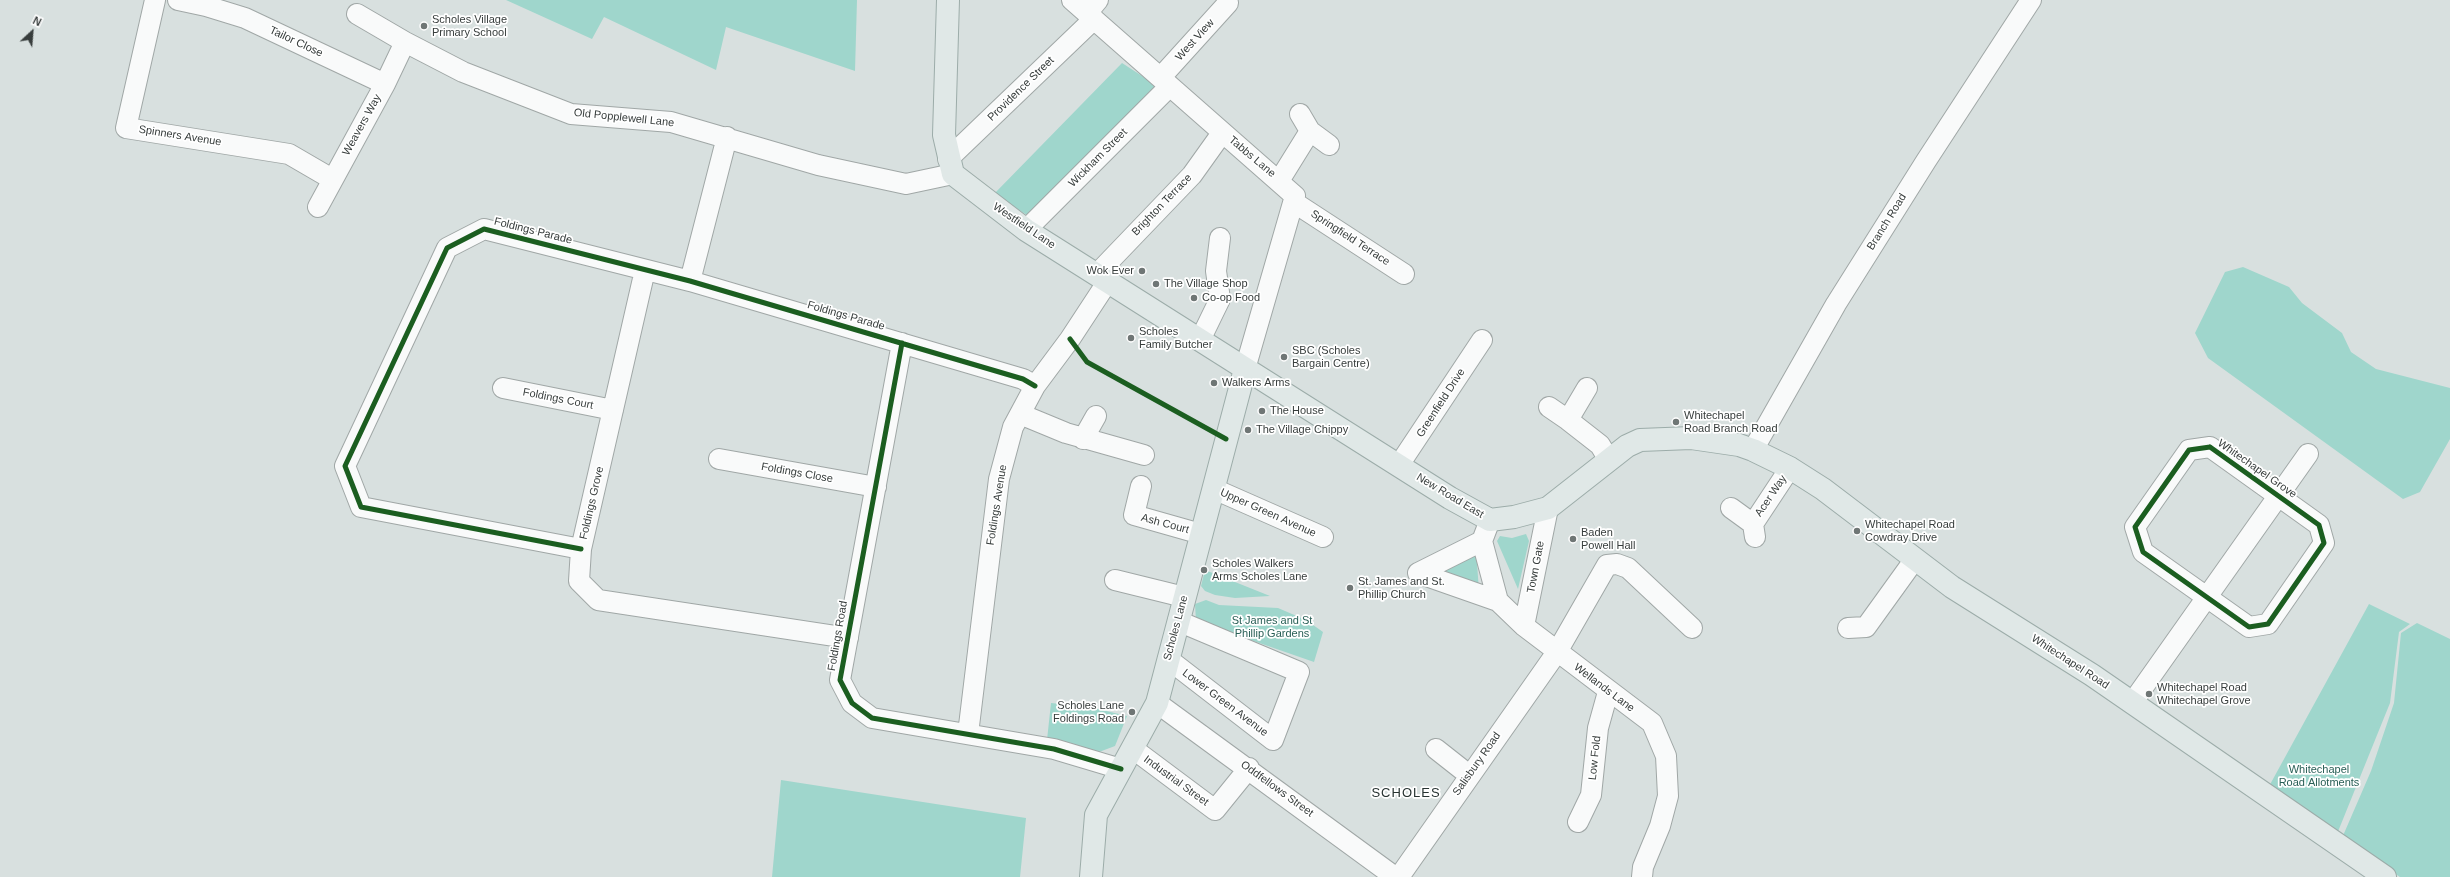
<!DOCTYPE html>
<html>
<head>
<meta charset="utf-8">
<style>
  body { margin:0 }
  #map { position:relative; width:2450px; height:877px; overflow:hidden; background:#d8e0df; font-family:Arial,sans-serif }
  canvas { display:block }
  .north { position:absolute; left:12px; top:12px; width:40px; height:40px; -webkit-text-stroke:3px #fff; paint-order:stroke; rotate:26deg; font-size:11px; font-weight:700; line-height:16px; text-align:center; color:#373d3c }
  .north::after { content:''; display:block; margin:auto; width:14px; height:18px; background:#373d3c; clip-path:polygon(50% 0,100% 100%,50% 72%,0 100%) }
</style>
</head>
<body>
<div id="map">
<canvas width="2450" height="877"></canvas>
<div class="north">N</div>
</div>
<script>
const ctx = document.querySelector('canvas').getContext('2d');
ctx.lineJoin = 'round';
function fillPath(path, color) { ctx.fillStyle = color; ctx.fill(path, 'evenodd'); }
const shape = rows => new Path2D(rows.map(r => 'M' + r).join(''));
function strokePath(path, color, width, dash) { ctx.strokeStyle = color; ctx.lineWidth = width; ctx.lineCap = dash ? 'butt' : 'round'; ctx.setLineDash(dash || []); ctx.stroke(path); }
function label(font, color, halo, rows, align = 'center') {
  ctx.font = font + ' Arial,sans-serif'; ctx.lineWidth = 3.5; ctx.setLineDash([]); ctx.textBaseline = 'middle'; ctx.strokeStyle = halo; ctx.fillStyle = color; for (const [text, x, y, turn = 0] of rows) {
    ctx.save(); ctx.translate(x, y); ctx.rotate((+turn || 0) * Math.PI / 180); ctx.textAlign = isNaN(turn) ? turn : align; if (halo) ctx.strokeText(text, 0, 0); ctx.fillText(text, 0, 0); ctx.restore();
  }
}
const green = shape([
  [506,0,857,0,855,71,726,27,716,70,604,17,592,39],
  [1122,63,1156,85,1030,217,994,194],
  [2243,267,2289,287,2302,303,2342,333,2351,352,2376,369,2450,388,2450,439,2420,492,2403,499,2208,358,2195,333,2225,272],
  [1526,534,1529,541,1518,589,1497,541,1500,536,1512,538],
  [1476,549,1479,591,1439,573],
  [1205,570,1270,596,1235,598,1215,595,1205,591,1201,586],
  [1206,600,1219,605,1278,608,1306,620,1323,632,1314,662,1196,621,1195,604],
  [2369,604,2410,624,2399,632,2390,703,2337,834,2267,790],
  [2417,623,2450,639,2450,877,2400,877,2342,838,2371,771,2394,703,2401,633],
  [1051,703,1090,707,1127,716,1115,746,1099,752,1047,740],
  [781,780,1026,818,1020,877,772,877]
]);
const minor = shape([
  [155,0,126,128,289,154,332,179],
  [178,0,206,6,245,18,385,84],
  [1072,0,1295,196,1245,369],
  [1087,13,1098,0],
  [357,14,405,42,463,72,571,114,671,122,818,165,906,184,953,174],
  [1161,77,1228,3],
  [1300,114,1310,131,1329,145],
  [948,159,1094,19],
  [1279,181,1310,131],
  [1295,203,1404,274],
  [318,207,385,84,405,42],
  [1026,230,1170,86],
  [645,270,581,549,579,581,598,600,848,638],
  [1097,274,1192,175,1222,133],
  [690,281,727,137],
  [1200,340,1220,299,1216,271,1220,238],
  [902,343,840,680,852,703,872,718,1054,749,1121,769],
  [503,388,613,410],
  [1587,388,1568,420,1600,445,1609,460],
  [1549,407,1568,420],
  [1020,414,1066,433,1144,455],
  [1083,439,1096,416],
  [2210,447,2319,525,2324,543,2268,624,2249,627,2143,552,2135,527,2189,450,2210,447],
  [1753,450,1836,304,1926,161,2031,0],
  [719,459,876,487],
  [1399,465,1482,340],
  [1141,486,1134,515,1201,534],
  [1214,489,1323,537],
  [1731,508,1753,524,1755,537],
  [1490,520,1482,541,1498,601],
  [1753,524,1790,468],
  [581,549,361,507,345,466,447,248,484,229,690,281,1023,379,1035,386],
  [1418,573,1498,601,1524,626,1652,723,1666,756,1668,796,1660,826,1643,867,1642,877],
  [1418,573,1482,541],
  [1115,580,1184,597],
  [1524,626,1548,508],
  [1848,628,1866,627,1915,559],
  [1168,659,1273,740,1299,672,1178,621],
  [1157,703,1395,877],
  [2132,703,2308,454],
  [968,734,999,479,1013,427,1035,386,1070,339,1108,281],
  [1132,748,1215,810,1249,768],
  [1436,749,1469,775],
  [1578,822,1591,795,1598,728,1608,692],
  [1399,877,1557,652,1607,565,1617,564,1628,568,1692,628]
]);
const major = shape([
  [948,0,944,135,953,174,1026,230,1450,498,1490,520,1514,517,1548,508,1627,446,1640,440,1691,438,1739,445,1753,450,1790,468,1823,489,1952,587,2092,675,2385,877],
  [1091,877,1096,815,1157,703,1245,369]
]);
const cycleway = shape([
  [1070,339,1087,362,1226,439],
  [902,343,840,680,852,703,872,718,1054,749,1121,769],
  [2210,447,2319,525,2324,543,2268,624,2249,627,2143,552,2135,527,2189,450,2210,447],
  [581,549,361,507,345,466,447,248,484,229,690,281,1023,379,1035,386]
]);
const markers = [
  [424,26,4,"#6f7675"],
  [1142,271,4,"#6f7675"],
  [1156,284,4,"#6f7675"],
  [1194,298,4,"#6f7675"],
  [1131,338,4,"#6f7675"],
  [1284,357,4,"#6f7675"],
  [1214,383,4,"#6f7675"],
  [1262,411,4,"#6f7675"],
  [1676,422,4,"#6f7675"],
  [1248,430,4,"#6f7675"],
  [1857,531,4,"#6f7675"],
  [1573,539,4,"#6f7675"],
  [1204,570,4,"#6f7675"],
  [1350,588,4,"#6f7675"],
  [2149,694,4,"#6f7675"],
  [1132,712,4,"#6f7675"]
];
const poiNames = [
  ["Scholes Village",432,20],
  ["Primary School",432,33],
  ["Wok Ever",1134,271,"right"],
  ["The Village Shop",1164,284],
  ["Co-op Food",1202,298],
  ["Scholes",1139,332],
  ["Family Butcher",1139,345],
  ["SBC (Scholes",1292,351],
  ["Bargain Centre)",1292,364],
  ["Walkers Arms",1222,383],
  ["The House",1270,411],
  ["Whitechapel",1684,416],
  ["Road Branch Road",1684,429],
  ["The Village Chippy",1256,430],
  ["Whitechapel Road",1865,525],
  ["Cowdray Drive",1865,538],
  ["Baden",1581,533],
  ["Powell Hall",1581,546],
  ["Scholes Walkers",1212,564],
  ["Arms Scholes Lane",1212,577],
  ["St. James and St.",1358,582],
  ["Phillip Church",1358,595],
  ["Whitechapel Road",2157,688],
  ["Whitechapel Grove",2157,701],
  ["Scholes Lane",1124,706,"right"],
  ["Foldings Road",1124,719,"right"]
];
const streetNames = [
  ["West View",1195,40,-48],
  ["Tailor Close",296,42,25],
  ["Providence Street",1021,89,-44],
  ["Old Popplewell Lane",624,118,6],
  ["Weavers Way",362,125,-61],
  ["Spinners Avenue",180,136,9],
  ["Tabbs Lane",1252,157,40],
  ["Wickham Street",1098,158,-45],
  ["Brighton Terrace",1162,205,-46],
  ["Branch Road",1887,222,-58],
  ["Westfield Lane",1024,226,34],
  ["Foldings Parade",533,231,14],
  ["Springfield Terrace",1350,238,33],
  ["Foldings Parade",846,316,16],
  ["Foldings Court",558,399,11],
  ["Greenfield Drive",1441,403,-57],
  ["Whitechapel Grove",2257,469,35],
  ["Foldings Close",797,473,10],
  ["New Road East",1450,496,31],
  ["Acer Way",1771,496,-56],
  ["Foldings Grove",592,503,-77],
  ["Foldings Avenue",997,505,-81],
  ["Upper Green Avenue",1268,513,24],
  ["Ash Court",1165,524,15],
  ["Town Gate",1536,567,-79],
  ["Scholes Lane",1176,628,-75],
  ["Foldings Road",838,636,-80],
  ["Whitechapel Road",2070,662,33],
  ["Wellands Lane",1604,688,37],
  ["Lower Green Avenue",1225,703,37],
  ["Low Fold",1595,758,-84],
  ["Salisbury Road",1477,764,-55],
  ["Industrial Street",1176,781,36],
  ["Oddfellows Street",1277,789,36]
];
const parkNames = [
  ["St James and St",1272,621],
  ["Phillip Gardens",1272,634],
  ["Whitechapel",2319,770],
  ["Road Allotments",2319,783]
];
const quarterNames = [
  ["SCHOLES",1406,793]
];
fillPath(green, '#9fd6cc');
strokePath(minor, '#a0a7a6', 22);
strokePath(major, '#9caca9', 24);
strokePath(minor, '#f9fafa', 20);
strokePath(major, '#e0e8e7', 22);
strokePath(cycleway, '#1b5e20', 5);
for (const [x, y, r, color] of markers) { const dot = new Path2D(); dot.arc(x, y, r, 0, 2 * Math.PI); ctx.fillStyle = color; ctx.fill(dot); strokePath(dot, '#fff', 1.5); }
label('11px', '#373d3c', '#fff', poiNames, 'left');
label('11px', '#373d3c', '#fff', streetNames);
label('11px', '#295f56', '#fff', parkNames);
ctx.letterSpacing = '1px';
label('13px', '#273331', '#fff', quarterNames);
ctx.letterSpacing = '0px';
</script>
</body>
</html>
